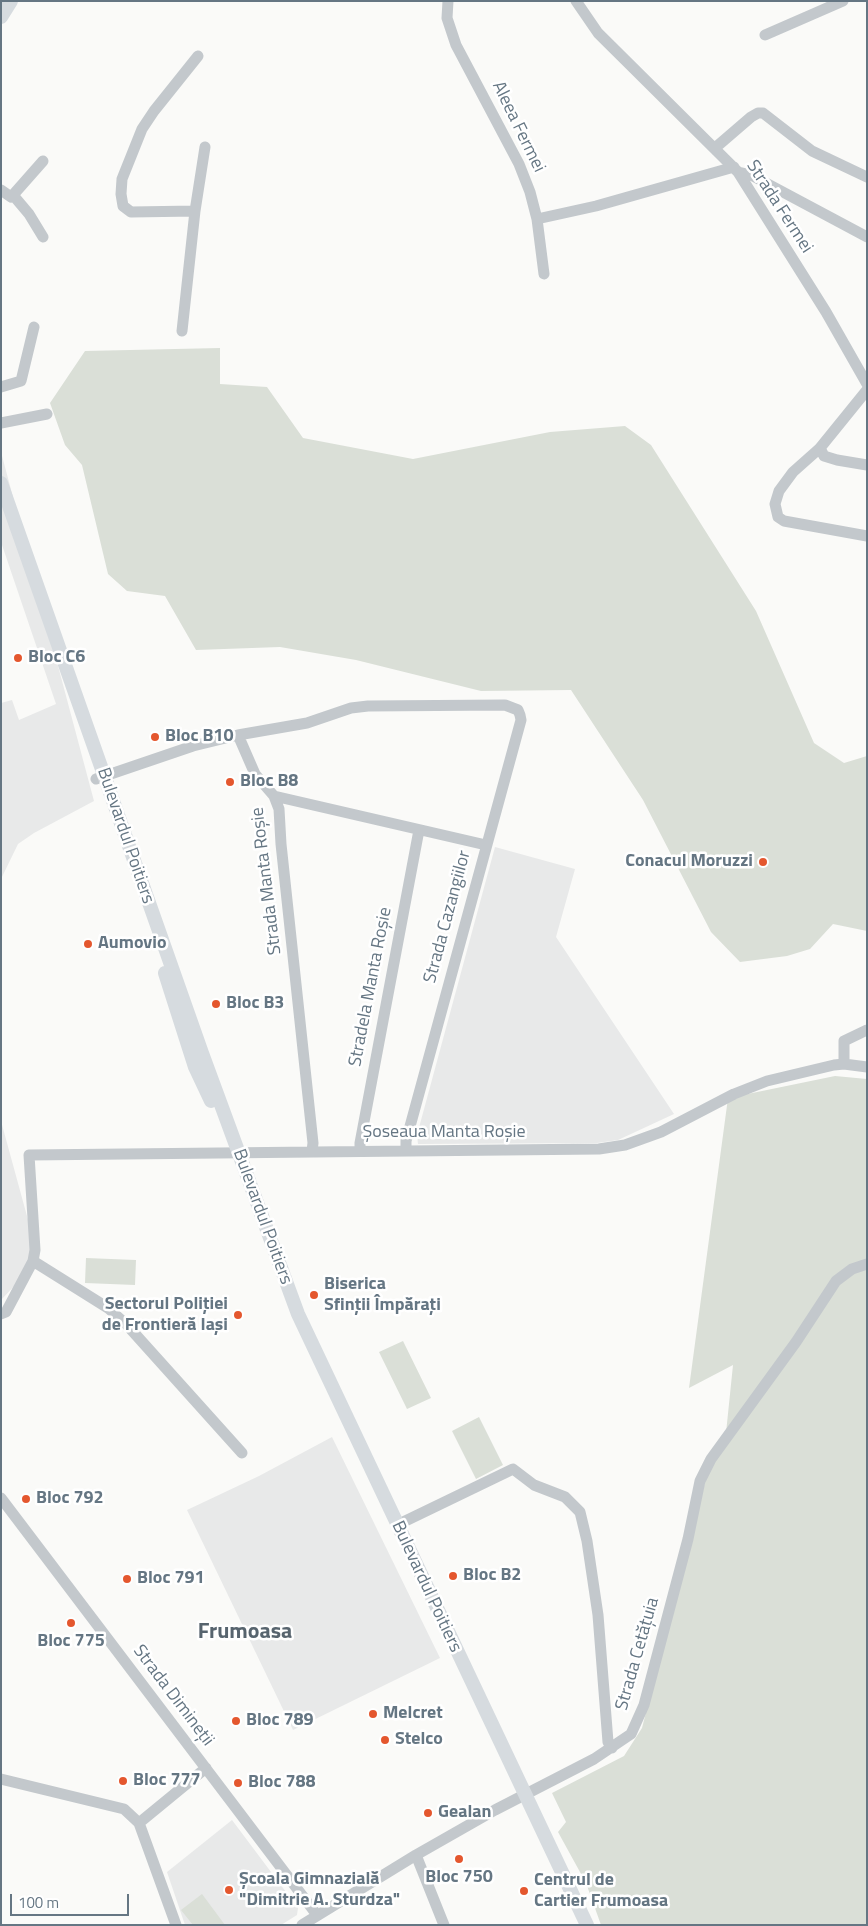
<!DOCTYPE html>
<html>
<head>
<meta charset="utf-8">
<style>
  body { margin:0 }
  #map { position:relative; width:868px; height:1926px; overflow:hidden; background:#fafaf8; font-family:"Titillium Web",sans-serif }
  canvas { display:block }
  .frame { position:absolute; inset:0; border:2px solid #657683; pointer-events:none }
  .scale { position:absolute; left:10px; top:1894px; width:119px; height:22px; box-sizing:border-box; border:2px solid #657683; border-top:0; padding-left:6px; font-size:15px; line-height:18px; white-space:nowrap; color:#657683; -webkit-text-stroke:4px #fff; paint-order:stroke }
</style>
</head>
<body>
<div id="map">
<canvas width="868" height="1926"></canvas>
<div class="frame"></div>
<div class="scale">100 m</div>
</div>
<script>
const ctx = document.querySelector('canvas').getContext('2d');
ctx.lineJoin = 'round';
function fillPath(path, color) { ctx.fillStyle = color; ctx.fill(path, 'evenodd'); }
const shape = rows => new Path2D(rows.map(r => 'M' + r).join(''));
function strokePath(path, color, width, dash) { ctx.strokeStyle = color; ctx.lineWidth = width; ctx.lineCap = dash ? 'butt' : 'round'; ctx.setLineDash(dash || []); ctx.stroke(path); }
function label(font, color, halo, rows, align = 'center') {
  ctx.font = font + ' "Titillium Web",sans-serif'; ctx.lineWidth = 5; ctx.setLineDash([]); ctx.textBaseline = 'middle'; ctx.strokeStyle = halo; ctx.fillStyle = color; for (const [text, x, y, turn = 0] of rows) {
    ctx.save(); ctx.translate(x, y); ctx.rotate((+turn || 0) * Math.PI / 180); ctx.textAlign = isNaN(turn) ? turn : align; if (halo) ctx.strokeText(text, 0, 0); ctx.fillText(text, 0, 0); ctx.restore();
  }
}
const built = shape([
  [1,452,94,801,34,833,18,844,1,879,1,703,12,700,19,720,56,704,1,542],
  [495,847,575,869,556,937,674,1114,618,1140,597,1143,418,1144,417,1135],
  [1,1121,39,1260,1,1300],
  [332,1437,440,1658,293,1730,187,1510,259,1476],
  [232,1820,298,1908,297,1915,281,1925,185,1925,167,1872]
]);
const green = shape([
  [220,348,220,384,267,387,303,438,413,459,550,432,625,426,651,445,756,611,814,743,844,763,867,756,867,931,833,924,810,949,787,956,740,962,711,932,643,800,571,690,481,691,356,660,280,647,196,650,165,596,127,591,108,574,82,465,65,445,50,403,85,351],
  [835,1076,867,1079,867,1925,601,1925,586,1883,558,1832,566,1822,552,1793,624,1756,642,1728,704,1486,715,1449,726,1433,733,1365,689,1388,728,1098],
  [86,1258,136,1260,135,1285,85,1283],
  [403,1341,431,1398,407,1409,379,1352],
  [479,1417,503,1465,476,1479,452,1431],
  [202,1894,225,1925,193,1925,181,1910]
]);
const minor = shape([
  [448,1,447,18,456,45,519,164,530,192,537,219,544,274],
  [576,1,598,33,738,172,826,312,867,384],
  [765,35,843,1],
  [715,148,751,117,758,113,763,113,812,151,867,177],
  [738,172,751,175,867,237],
  [1,190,11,197,13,195,29,214,43,237],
  [13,195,43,161],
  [195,211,131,212,123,206,121,194,122,179,142,129,154,111,198,56],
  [537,219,596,206,734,167],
  [182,331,195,211,205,147],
  [1,387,21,381,34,327],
  [867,390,820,448,793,472,779,491,775,504,778,517,784,521,867,536],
  [1,423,47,414],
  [820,448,824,456,837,460,867,465],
  [238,735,307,723,351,708,368,706,505,705,518,710,520,715,521,720,406,1141,406,1151],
  [96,779,193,746,238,735,255,774,274,796,279,809,281,844,313,1143,312,1151],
  [274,796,486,845],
  [844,1064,844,1041,867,1030],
  [360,1151,360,1143,419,830],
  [33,1261,108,1308,127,1325,242,1453],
  [1,1314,6,1312,33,1261,35,1250,29,1155,599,1149,625,1145,661,1132,734,1094,767,1081,834,1065,844,1064,867,1067],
  [1,1498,317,1915],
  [397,1525,513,1469,534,1485,565,1497,580,1512,587,1541,598,1615,608,1742,612,1748],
  [1,1779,124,1809,139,1823,176,1925],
  [139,1823,206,1768],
  [416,1855,444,1925],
  [302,1925,416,1855,495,1810,594,1759,631,1734,644,1705,688,1539,700,1481,711,1459,796,1342,836,1281,852,1269,867,1264]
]);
const major = shape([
  [1,17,11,1],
  [1,483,202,1053,298,1314,587,1925],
  [165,973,195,1067,211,1101]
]);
const markers = [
  [18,658,5,"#e4572e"],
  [155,737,5,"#e4572e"],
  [230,782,5,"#e4572e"],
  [763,862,5,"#e4572e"],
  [88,944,5,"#e4572e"],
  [216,1004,5,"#e4572e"],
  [314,1295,5,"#e4572e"],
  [238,1315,5,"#e4572e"],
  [26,1499,5,"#e4572e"],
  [453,1576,5,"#e4572e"],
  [127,1579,5,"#e4572e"],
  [71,1623,5,"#e4572e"],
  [373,1714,5,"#e4572e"],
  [236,1721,5,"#e4572e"],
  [385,1740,5,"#e4572e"],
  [123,1781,5,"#e4572e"],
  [238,1783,5,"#e4572e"],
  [428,1813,5,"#e4572e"],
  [459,1859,5,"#e4572e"],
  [229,1890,5,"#e4572e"],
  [524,1891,5,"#e4572e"]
];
const streetNames = [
  ["Aleea Fermei",518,127,64],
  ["Strada Fermei",779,207,57],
  ["Bulevardul Poitiers",125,836,71],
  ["Strada Manta Roșie",267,881,-97],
  ["Strada Cazangiilor",448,917,-75],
  ["Stradela Manta Roșie",371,987,-79],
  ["Șoseaua Manta Roșie",444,1133],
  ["Bulevardul Poitiers",262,1217,70],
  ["Bulevardul Poitiers",426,1587,65],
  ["Strada Cetățuia",638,1654,-74],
  ["Strada Dimineții",173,1696,53]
];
const poiNames = [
  ["Bloc C6",28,658],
  ["Bloc B10",165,737],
  ["Bloc B8",240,782],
  ["Conacul Moruzzi",753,862,"right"],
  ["Aumovio",98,944],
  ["Bloc B3",226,1004],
  ["Biserica",324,1285],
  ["Sfinții Împărați",324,1306],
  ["Sectorul Poliției",228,1305,"right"],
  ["de Frontieră Iași",228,1326,"right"],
  ["Bloc 792",36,1499],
  ["Bloc B2",463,1576],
  ["Bloc 791",137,1579],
  ["Bloc 775",71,1642,"center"],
  ["Melcret",383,1714],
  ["Bloc 789",246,1721],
  ["Stelco",395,1740],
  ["Bloc 777",133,1781],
  ["Bloc 788",248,1783],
  ["Gealan",438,1813],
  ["Bloc 750",459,1878,"center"],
  ["Școala Gimnazială",239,1880],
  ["\"Dimitrie A. Sturdza\"",239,1901],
  ["Centrul de",534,1881],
  ["Cartier Frumoasa",534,1902]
];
const districtNames = [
  ["Frumoasa",245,1633]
];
fillPath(built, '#e8e9e9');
fillPath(green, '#dadfd7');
strokePath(minor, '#c3c8cc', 11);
strokePath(major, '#d6dbdf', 14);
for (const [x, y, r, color] of markers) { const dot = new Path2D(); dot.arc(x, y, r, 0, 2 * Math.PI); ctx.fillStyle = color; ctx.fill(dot); strokePath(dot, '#fff', 2); }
label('18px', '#657683', '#fff', streetNames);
label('bold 18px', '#657683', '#fff', poiNames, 'left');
label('bold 22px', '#57646e', '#fff', districtNames);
</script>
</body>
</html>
